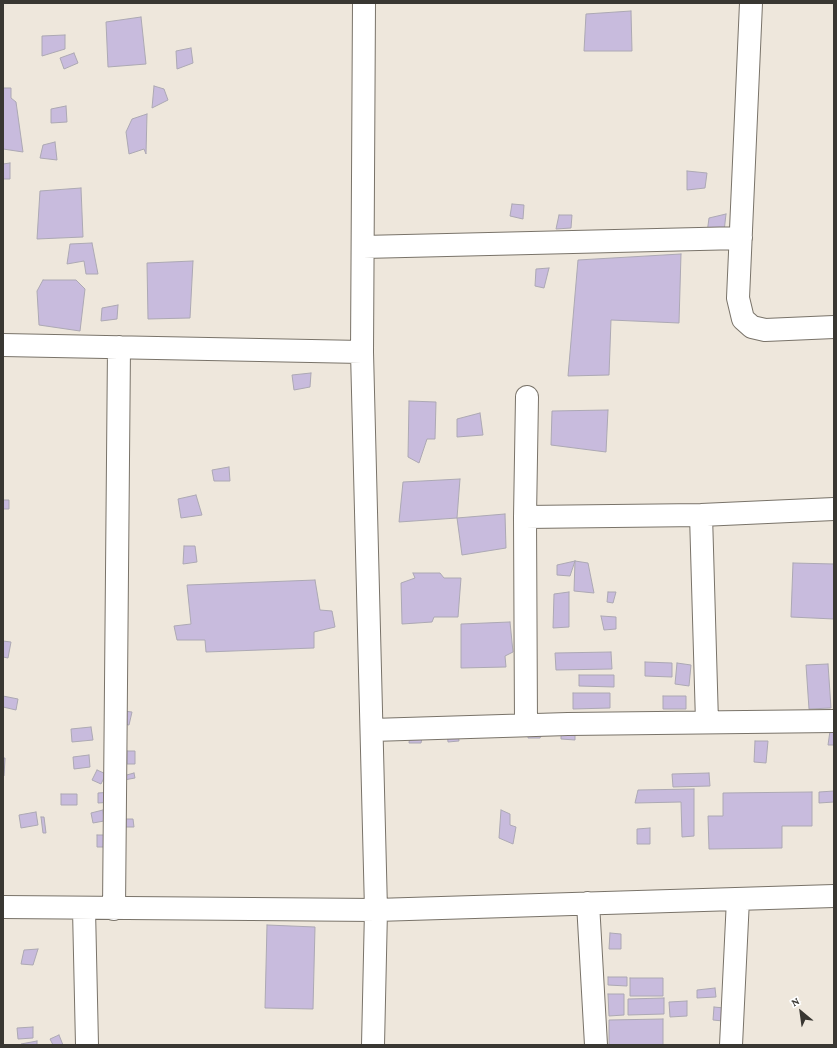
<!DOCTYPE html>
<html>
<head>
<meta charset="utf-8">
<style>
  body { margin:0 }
  #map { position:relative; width:837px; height:1048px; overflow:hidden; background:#eee7dc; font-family:"Crimson Pro",serif }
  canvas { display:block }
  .frame { position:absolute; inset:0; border:4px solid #393732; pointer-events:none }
  .north { position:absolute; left:781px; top:992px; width:40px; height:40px; -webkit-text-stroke:3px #fff; paint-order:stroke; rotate:331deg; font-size:11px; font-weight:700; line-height:16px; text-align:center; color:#393732 }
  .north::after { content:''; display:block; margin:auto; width:14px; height:18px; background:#393732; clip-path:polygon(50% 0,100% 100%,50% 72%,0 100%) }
</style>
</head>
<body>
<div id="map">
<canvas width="837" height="1048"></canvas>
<div class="frame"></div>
<div class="north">N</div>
</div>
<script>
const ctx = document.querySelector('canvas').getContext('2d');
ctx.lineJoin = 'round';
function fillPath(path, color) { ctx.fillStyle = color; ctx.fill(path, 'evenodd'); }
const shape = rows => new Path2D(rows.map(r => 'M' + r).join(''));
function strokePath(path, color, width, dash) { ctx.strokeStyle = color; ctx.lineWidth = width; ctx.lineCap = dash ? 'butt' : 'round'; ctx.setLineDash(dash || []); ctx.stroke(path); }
const building = shape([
  [631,11,632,51,584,51,586,14,631,11],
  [141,17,146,64,108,67,106,22,141,17],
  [65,35,65,49,42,56,42,36,65,35],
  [191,48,193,63,177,69,176,51,191,48],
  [74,53,78,63,64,69,60,58,74,53],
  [154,86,164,89,168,100,152,108,154,86],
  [3,88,11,88,11,98,16,102,23,152,3,149,3,88],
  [66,106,67,122,51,123,51,109,66,106],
  [147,114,146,154,144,149,129,154,126,132,132,119,147,114],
  [55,142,57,160,40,158,43,145,55,142],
  [10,163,10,179,3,179,3,164,10,163],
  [687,171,707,173,705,188,687,190,687,171],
  [81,188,83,237,37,239,40,191,81,188],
  [512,204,524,205,523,219,510,216,512,204],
  [726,214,724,232,707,233,709,218,726,214],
  [559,215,572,215,571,228,556,229,559,215],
  [92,243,98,274,86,274,84,261,67,264,70,244,92,243],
  [681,254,679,323,611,320,609,375,568,376,578,260,681,254],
  [193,261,190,318,148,319,147,263,193,261],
  [549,268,544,288,535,286,536,269,549,268],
  [43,280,76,280,85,289,80,331,39,325,37,291,43,280],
  [118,305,117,319,101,321,102,308,118,305],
  [311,373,310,387,294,390,292,375,311,373],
  [409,401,436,402,435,439,427,439,419,463,408,457,409,401],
  [608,410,606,452,551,445,552,411,608,410],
  [480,413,483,435,457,437,457,419,480,413],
  [229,467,230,481,214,481,212,470,229,467],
  [460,479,457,518,399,522,403,482,460,479],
  [196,495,202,515,181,518,178,499,196,495],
  [3,500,9,500,9,509,3,509,3,500],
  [505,514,506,548,462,555,457,518,505,514],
  [184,546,195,546,197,562,183,564,184,546],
  [575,561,570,576,557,575,557,565,575,561],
  [575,561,588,563,594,593,574,591,575,561],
  [793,563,834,564,834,619,791,617,793,563],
  [413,573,440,573,444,578,461,578,458,617,434,617,432,622,402,624,401,583,415,578,413,573],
  [315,580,320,610,332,611,335,627,314,632,314,648,206,652,205,640,177,640,174,626,191,624,187,585,315,580],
  [569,592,569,627,553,628,554,594,569,592],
  [608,592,616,592,613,603,607,602,608,592],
  [601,616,616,617,616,629,604,630,601,616],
  [510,622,513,652,505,656,506,667,461,668,461,624,510,622],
  [3,641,11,642,8,658,3,657,3,641],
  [611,652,612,669,556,670,555,653,611,652],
  [645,662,672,663,672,677,645,676,645,662],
  [677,663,691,665,689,686,675,684,677,663],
  [828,664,831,708,809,709,806,665,828,664],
  [579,675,614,675,614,687,579,686,579,675],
  [573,693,610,693,610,708,573,709,573,693],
  [3,696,18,699,16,710,3,707,3,696],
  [663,696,686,696,686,709,663,709,663,696],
  [115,710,132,712,129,725,113,722,115,710],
  [91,727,93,740,72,742,71,729,91,727],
  [528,729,544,731,540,738,528,738,528,729],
  [561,729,575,730,575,740,561,739,561,729],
  [830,731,834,731,834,745,828,745,830,731],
  [447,732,458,732,459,741,448,742,447,732],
  [423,733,421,743,409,743,410,734,423,733],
  [755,741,768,741,766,763,754,762,755,741],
  [127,751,135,751,135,764,127,764,127,751],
  [89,755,90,767,74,769,73,757,89,755],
  [3,758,5,758,4,776,3,775,3,758],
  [97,770,106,774,101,784,92,780,97,770],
  [134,773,135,778,124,780,123,776,134,773],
  [709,773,710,786,673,787,672,774,709,773],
  [694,789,694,836,682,837,681,802,635,803,638,790,694,789],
  [834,791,834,802,819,803,819,792,834,791],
  [113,792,113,802,98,803,98,793,113,792],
  [812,792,812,826,782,826,782,848,709,849,708,816,723,816,723,793,812,792],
  [61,794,77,794,77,805,61,805,61,794],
  [103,810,104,821,93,823,91,813,103,810],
  [501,810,510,814,510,825,516,827,513,844,499,838,501,810],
  [36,812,38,825,21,828,19,815,36,812],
  [41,817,44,817,46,833,43,833,41,817],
  [118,819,133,819,134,827,118,827,118,819],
  [650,828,650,844,637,844,637,829,650,828],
  [97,835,105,835,104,847,97,847,97,835],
  [267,925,315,927,313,1009,265,1008,267,925],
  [610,933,621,934,621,949,609,949,610,933],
  [38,949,33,965,21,964,24,950,38,949],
  [608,977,627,977,627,986,608,985,608,977],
  [630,978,663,978,663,996,630,996,630,978],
  [715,988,716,997,697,998,697,990,715,988],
  [608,994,624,994,624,1015,609,1016,608,994],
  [664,998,664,1014,628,1015,628,999,664,998],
  [687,1001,687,1016,670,1017,669,1002,687,1001],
  [714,1007,724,1008,723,1021,713,1020,714,1007],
  [663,1019,663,1045,609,1045,609,1020,663,1019],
  [33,1027,33,1038,18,1039,17,1028,33,1027],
  [59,1035,63,1045,53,1045,50,1039,59,1035],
  [37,1041,37,1045,21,1045,21,1044,37,1041]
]);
const minor = shape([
  [364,3,362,352,376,910,373,1045],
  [751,3,738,298,743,319,752,327,765,330,834,327],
  [363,247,741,238],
  [3,345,362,352],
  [701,515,707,722],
  [525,517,701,515,834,509],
  [526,725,525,517,527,397],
  [372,730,568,724,834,721],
  [588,903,596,1045],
  [3,907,376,910,834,896],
  [84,909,87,1045],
  [114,909,119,347],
  [731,1045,738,899]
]);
fillPath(building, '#c8bbdd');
strokePath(building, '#aca8b3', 1);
strokePath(minor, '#797369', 24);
strokePath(minor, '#fff', 22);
</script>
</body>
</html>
